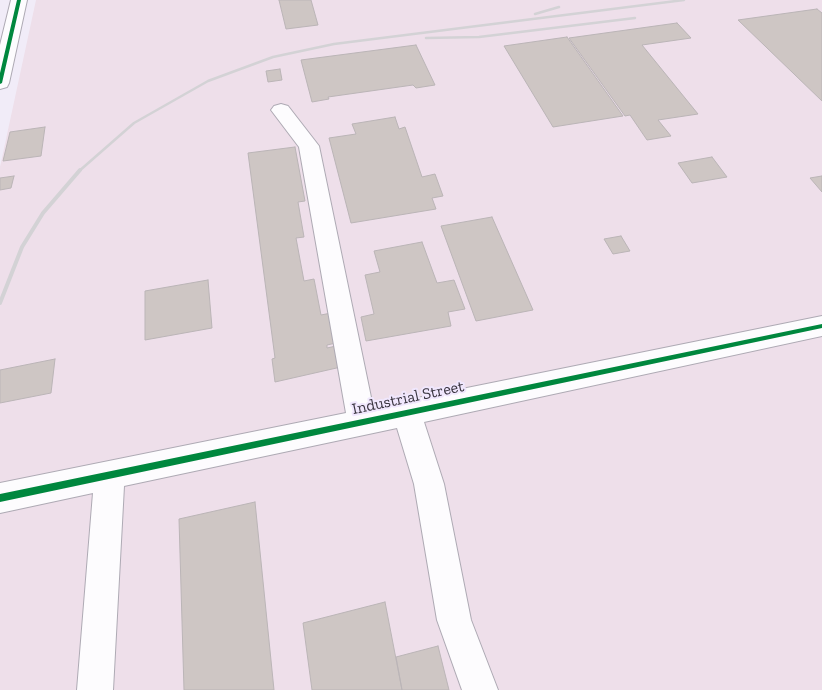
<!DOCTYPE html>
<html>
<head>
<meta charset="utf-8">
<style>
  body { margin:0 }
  canvas { display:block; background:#f1ecf8 }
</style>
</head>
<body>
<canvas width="822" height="690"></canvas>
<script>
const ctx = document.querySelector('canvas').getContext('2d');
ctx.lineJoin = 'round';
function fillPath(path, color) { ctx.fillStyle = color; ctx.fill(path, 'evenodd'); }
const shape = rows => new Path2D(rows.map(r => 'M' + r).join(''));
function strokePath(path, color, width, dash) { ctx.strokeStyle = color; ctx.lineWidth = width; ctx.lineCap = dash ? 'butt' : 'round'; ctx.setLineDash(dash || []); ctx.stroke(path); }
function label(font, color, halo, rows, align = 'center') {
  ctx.font = font + ' "Zilla Slab",serif'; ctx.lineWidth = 4; ctx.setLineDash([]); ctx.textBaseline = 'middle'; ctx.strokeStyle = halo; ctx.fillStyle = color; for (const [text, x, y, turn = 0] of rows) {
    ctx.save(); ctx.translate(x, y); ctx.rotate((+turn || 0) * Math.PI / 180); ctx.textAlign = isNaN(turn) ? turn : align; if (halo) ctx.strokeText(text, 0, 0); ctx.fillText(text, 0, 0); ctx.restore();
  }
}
const industrial = shape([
  [36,0,822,0,822,690,0,690,0,167]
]);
const building = shape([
  [279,0,311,0,318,25,286,29,279,0],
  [817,9,822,13,822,101,738,20,817,9],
  [677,23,691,38,642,45,698,114,658,120,671,136,647,140,630,115,625,116,569,38,677,23],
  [567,37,623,116,553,127,504,46,567,37],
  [416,45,435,85,416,88,413,85,328,97,329,99,312,102,301,60,416,45],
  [280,69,282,80,268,82,266,71,280,69],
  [395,117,399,129,405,127,422,177,435,174,443,196,432,198,436,209,351,223,329,138,356,134,352,124,395,117],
  [45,127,41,156,3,161,10,132,45,127],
  [295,147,305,201,298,202,304,237,296,238,304,281,314,279,321,315,331,313,336,343,327,345,327,348,336,346,341,367,275,382,272,359,275,358,248,153,295,147],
  [712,157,727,177,692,183,678,163,712,157],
  [14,176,11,188,0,190,0,178,14,176],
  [822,176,822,192,810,178,822,176],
  [492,217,533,310,476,321,441,226,492,217],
  [621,236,630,251,613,254,604,239,621,236],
  [422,242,437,283,454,280,465,309,448,312,451,326,366,341,361,317,374,314,365,275,380,272,374,251,422,242],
  [208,280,212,328,145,340,145,291,208,280],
  [55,359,51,393,0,403,0,370,55,359],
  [255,502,274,690,184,690,179,519,255,502],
  [385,602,402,690,312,690,303,623,385,602],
  [438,646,449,690,402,690,396,657,438,646]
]);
const minor = shape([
  [11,0,27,0,9,83,7,87,0,89,0,45,11,0],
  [281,104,288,106,319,146,373,407,822,316,822,336,424,422,444,484,471,620,498,690,462,690,437,620,414,484,397,428,124,486,113,690,77,690,93,493,0,513,0,483,346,413,299,147,271,110,274,106,281,104]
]);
const railFar1 = shape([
  [535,14,559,7],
  [426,38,479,37,635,18],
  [78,172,134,123,208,81,273,57,334,44,684,0]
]);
const rail = shape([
  [0,303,22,247,43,213,80,170]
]);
const cycleway = shape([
  [17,0,21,0,2,83,0,84,0,73,17,0],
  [822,324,822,328,0,502,0,494,822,324]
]);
const streetNames = [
  ["Industrial Street",408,398,-12]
];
fillPath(industrial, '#eedfea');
fillPath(building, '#cec6c4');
strokePath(building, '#bbb5b7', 1);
strokePath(minor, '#aeaab4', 2);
fillPath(minor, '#fdfcfe');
strokePath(railFar1, '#d3d2d5', 2.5);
strokePath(rail, '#d3d2d5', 4);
fillPath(cycleway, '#00873e');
label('16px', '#39343f', '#f0e7fd', streetNames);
</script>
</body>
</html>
